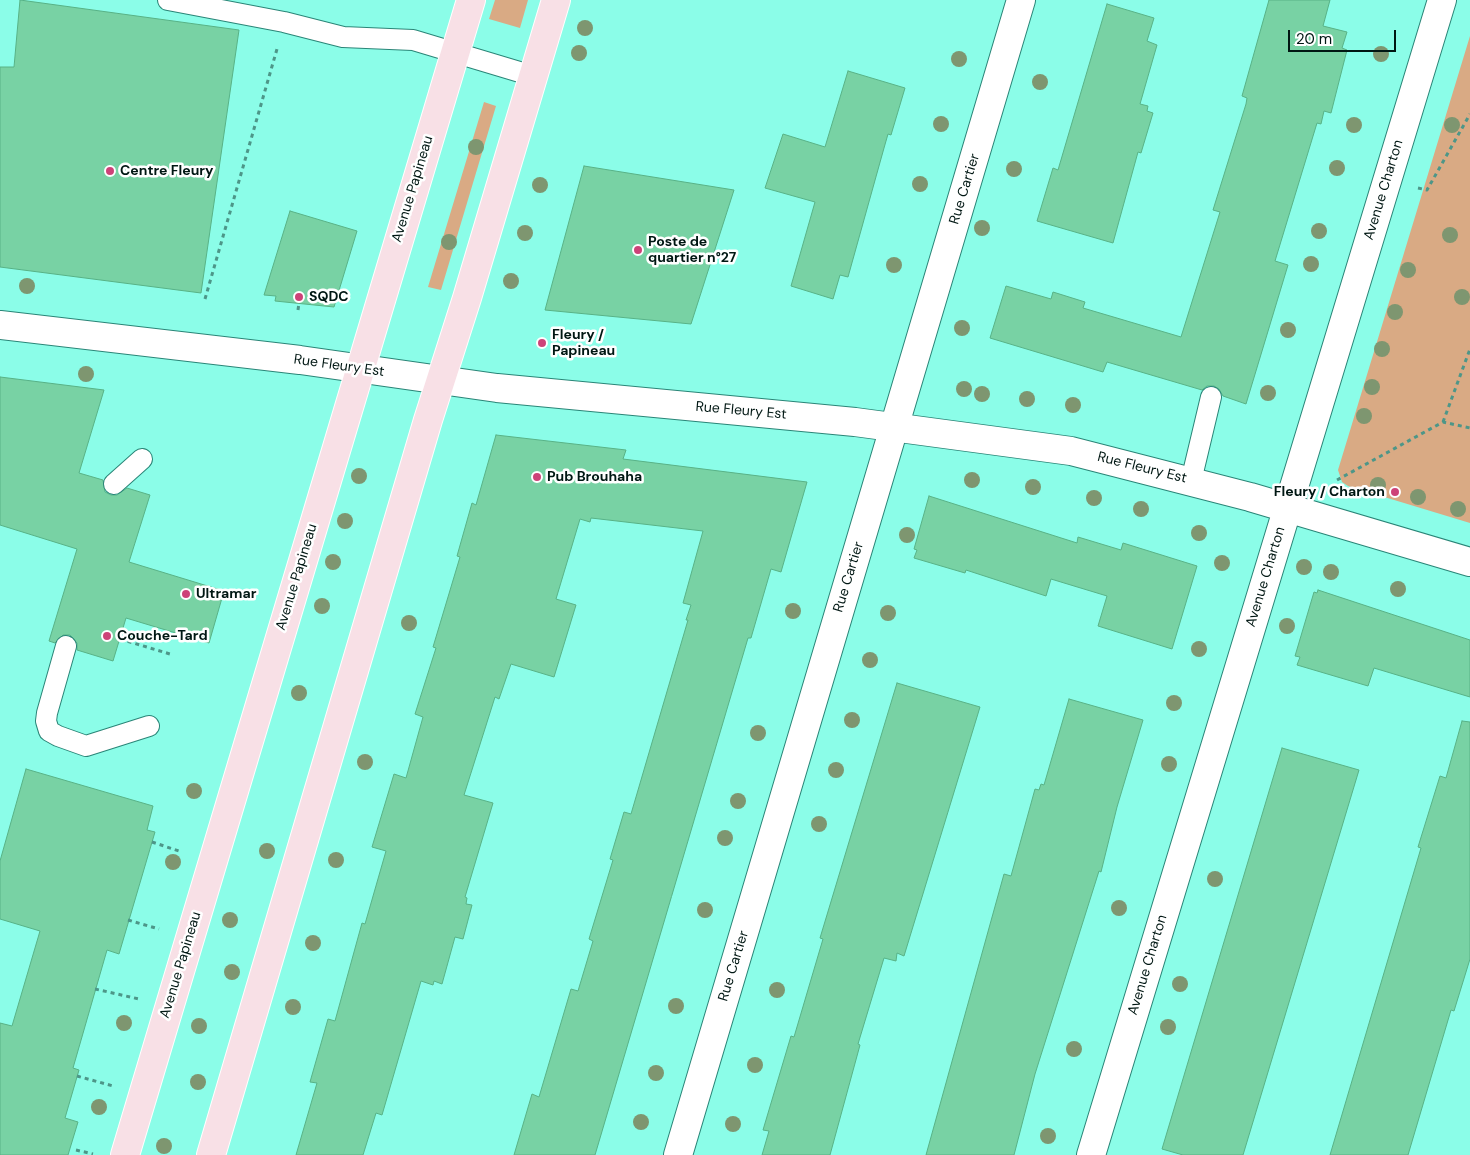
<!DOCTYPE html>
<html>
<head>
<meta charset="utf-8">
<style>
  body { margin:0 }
  #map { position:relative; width:1470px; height:1155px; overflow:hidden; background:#8bfde8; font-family:"DM Sans",sans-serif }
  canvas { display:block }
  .scale { position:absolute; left:1288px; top:30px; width:108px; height:22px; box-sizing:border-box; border:2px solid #001713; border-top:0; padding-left:6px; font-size:15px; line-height:18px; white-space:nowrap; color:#001713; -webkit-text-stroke:4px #fff; paint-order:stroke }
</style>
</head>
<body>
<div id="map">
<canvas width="1470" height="1155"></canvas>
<div class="scale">20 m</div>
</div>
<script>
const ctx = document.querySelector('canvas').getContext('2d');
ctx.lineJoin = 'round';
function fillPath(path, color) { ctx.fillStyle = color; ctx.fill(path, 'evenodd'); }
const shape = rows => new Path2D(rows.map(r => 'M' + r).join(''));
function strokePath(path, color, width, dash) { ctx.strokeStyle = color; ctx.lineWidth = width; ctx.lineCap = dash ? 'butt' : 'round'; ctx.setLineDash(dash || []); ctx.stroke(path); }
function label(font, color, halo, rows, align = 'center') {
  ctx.font = font + ' "DM Sans",sans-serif'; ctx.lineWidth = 5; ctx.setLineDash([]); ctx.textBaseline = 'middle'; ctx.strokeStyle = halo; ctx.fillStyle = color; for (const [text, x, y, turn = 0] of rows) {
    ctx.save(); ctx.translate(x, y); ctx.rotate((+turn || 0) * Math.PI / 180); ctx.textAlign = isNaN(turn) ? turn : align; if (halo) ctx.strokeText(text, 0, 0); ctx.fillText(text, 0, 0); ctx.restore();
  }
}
const green = shape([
  [495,0,528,0,520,28,489,19],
  [1470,36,1470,523,1348,486,1342,482,1338,470],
  [484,102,496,106,441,290,428,287]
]);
const building = shape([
  [20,0,239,30,201,293,0,267,0,67,14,67,20,0],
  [1269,0,1330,0,1323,26,1347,32,1342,48,1347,50,1331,113,1324,111,1321,124,1317,123,1275,261,1288,265,1246,404,1223,396,1219,389,1214,386,1207,386,1202,390,1107,362,1103,372,990,338,1006,286,1051,299,1053,292,1085,302,1083,308,1181,337,1220,212,1213,210,1246,104,1247,98,1242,96,1269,0],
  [1107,4,1154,18,1147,41,1157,45,1140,104,1148,106,1147,111,1153,113,1141,153,1138,152,1113,243,1037,221,1053,168,1058,170,1107,4],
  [848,71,905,88,891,135,888,134,884,148,848,277,840,275,833,299,791,286,815,202,765,188,783,134,825,147,848,71],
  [584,166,734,190,691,324,545,310,584,166],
  [290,211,357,231,334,307,275,301,276,296,264,295,290,211],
  [0,377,104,390,79,473,103,480,105,492,111,495,117,495,127,488,150,495,129,562,224,591,209,643,126,618,113,661,77,650,77,643,70,635,63,635,55,643,49,641,77,549,0,525,0,377],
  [496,435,626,450,623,459,807,482,781,572,771,569,751,638,748,638,595,1155,514,1155,532,1094,539,1097,571,989,578,991,593,941,589,939,613,860,610,859,624,812,631,814,688,620,686,620,691,605,683,603,703,531,591,518,590,522,580,519,556,599,576,605,554,677,511,664,499,699,495,697,464,795,493,803,465,897,467,898,466,904,472,905,463,939,455,937,442,984,434,981,433,985,421,981,382,1115,376,1113,363,1155,296,1155,317,1083,310,1082,328,1019,335,1021,362,923,365,924,386,851,372,847,394,774,406,778,423,717,415,714,436,648,433,647,460,557,457,556,472,503,476,505,496,435],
  [929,496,1077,543,1078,537,1121,550,1123,543,1197,566,1172,649,1098,626,1107,596,1051,579,1046,596,966,570,965,573,914,558,917,550,914,549,929,496],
  [1318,590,1470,640,1470,697,1374,668,1368,686,1297,665,1300,657,1295,656,1314,592,1317,593,1318,590],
  [897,683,980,707,904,956,897,953,896,961,884,958,858,1044,860,1045,830,1155,762,1155,769,1131,763,1130,791,1036,794,1037,823,939,820,938,897,683],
  [1069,699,1143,720,1117,807,1101,872,1099,871,1035,1074,1014,1155,926,1155,1004,874,1011,876,1035,789,1039,790,1041,784,1044,785,1069,699],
  [1462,721,1470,722,1470,959,1454,1011,1451,1010,1408,1155,1330,1155,1421,848,1418,847,1440,776,1446,778,1462,721],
  [1282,748,1359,770,1243,1155,1183,1155,1162,1149,1282,748],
  [26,769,153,806,147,830,155,832,119,954,107,950,73,1068,79,1070,65,1118,78,1122,68,1155,0,1155,0,1023,12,1026,40,931,0,919,0,861,26,769]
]);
const path = shape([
  [1418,188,1427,190,1470,114],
  [205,299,277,49],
  [298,310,299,303],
  [1443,422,1470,349],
  [1337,480,1443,422,1470,428],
  [120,639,170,654],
  [152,842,182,852],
  [128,920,159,929],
  [95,989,139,999],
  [77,1076,113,1086],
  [76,1150,93,1154]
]);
const service = shape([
  [168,0,284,22,343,37,413,40,533,76],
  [1191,481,1211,397],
  [114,484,142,459],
  [66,646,47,713,46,721,49,731,58,736,86,746,149,726]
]);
const minor = shape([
  [678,1155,1021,0],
  [1091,1155,1442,0]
]);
const tertiary = shape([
  [0,325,300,360,497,388,855,422,1071,451,1250,497,1470,562]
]);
const primary = shape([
  [125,1155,471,0],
  [211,1155,428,420,467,298,556,0]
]);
const trees = [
  [585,28],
  [579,53],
  [1381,54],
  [959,59],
  [1040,82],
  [941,124],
  [1354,125],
  [1452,125],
  [476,147],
  [1337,168],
  [1014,169],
  [920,184],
  [540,185],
  [982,228],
  [1319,231],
  [525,233],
  [1450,235],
  [449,242],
  [1311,264],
  [894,265],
  [1408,270],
  [511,281],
  [27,286],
  [1462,297],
  [1395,312],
  [962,328],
  [1288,330],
  [1382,349],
  [86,374],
  [1372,387],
  [964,389],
  [1268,393],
  [982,394],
  [1027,399],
  [1073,405],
  [1364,416],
  [359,476],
  [972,480],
  [1378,485],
  [1033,487],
  [1418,497],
  [1094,498],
  [1141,509],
  [1458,509],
  [345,521],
  [1199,533],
  [907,535],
  [333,562],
  [1222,563],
  [1304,567],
  [1331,572],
  [1398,589],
  [322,606],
  [793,611],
  [888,613],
  [409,623],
  [1287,626],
  [1199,649],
  [870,660],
  [299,693],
  [1174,703],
  [852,720],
  [758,733],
  [365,762],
  [1169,764],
  [836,770],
  [194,791],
  [738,801],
  [819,824],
  [725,838],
  [267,851],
  [336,860],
  [173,862],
  [1215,879],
  [1119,908],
  [705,910],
  [230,920],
  [313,943],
  [232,972],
  [1180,984],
  [777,990],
  [676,1006],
  [293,1007],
  [124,1023],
  [199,1026],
  [1168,1027],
  [1074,1049],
  [755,1065],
  [656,1073],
  [198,1082],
  [99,1107],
  [641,1122],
  [733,1124],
  [1048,1136],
  [164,1146]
];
const markers = [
  [110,171,5,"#cd4278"],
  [638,250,5,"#cd4278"],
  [299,297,5,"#cd4278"],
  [542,343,5,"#cd4278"],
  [537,477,5,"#cd4278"],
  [1395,492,5,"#cd4278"],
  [186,594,5,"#cd4278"],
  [107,636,5,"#cd4278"]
];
const poiNames = [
  ["Centre Fleury",120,171],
  ["Poste de",648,242],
  ["quartier n°27",648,258],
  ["SQDC",309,297],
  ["Fleury /",552,335],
  ["Papineau",552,351],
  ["Pub Brouhaha",547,477],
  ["Fleury / Charton",1385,492,"right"],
  ["Ultramar",196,594],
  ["Couche-Tard",117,636]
];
const streetNames = [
  ["Avenue Papineau",413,189,-73],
  ["Rue Cartier",965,189,-73],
  ["Avenue Charton",1384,190,-73],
  ["Rue Fleury Est",339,366,8],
  ["Rue Fleury Est",741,411,5],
  ["Rue Fleury Est",1142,468,14],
  ["Avenue Papineau",297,577,-73],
  ["Rue Cartier",849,577,-73],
  ["Avenue Charton",1266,577,-73],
  ["Avenue Papineau",181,965,-73],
  ["Avenue Charton",1148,965,-73],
  ["Rue Cartier",734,966,-73]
];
fillPath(green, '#d9aa84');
fillPath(building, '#78d2a4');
strokePath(building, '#58b286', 1);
strokePath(service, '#2a8577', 22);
strokePath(minor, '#2a8577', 30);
strokePath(tertiary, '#2a8577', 30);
strokePath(primary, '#fff', 30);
strokePath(path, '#4d9688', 3, [4, 4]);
strokePath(service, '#fff', 20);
strokePath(minor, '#fff', 28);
strokePath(tertiary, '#fff', 28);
strokePath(primary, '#f8e0e6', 28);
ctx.fillStyle = '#7e9670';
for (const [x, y] of trees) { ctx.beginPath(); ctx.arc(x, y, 8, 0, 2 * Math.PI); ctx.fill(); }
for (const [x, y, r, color] of markers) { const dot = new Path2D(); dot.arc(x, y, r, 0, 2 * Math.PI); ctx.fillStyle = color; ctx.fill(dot); strokePath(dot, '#fff', 2); }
label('bold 14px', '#001713', '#fff', poiNames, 'left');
label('14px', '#001713', '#fff', streetNames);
</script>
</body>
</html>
